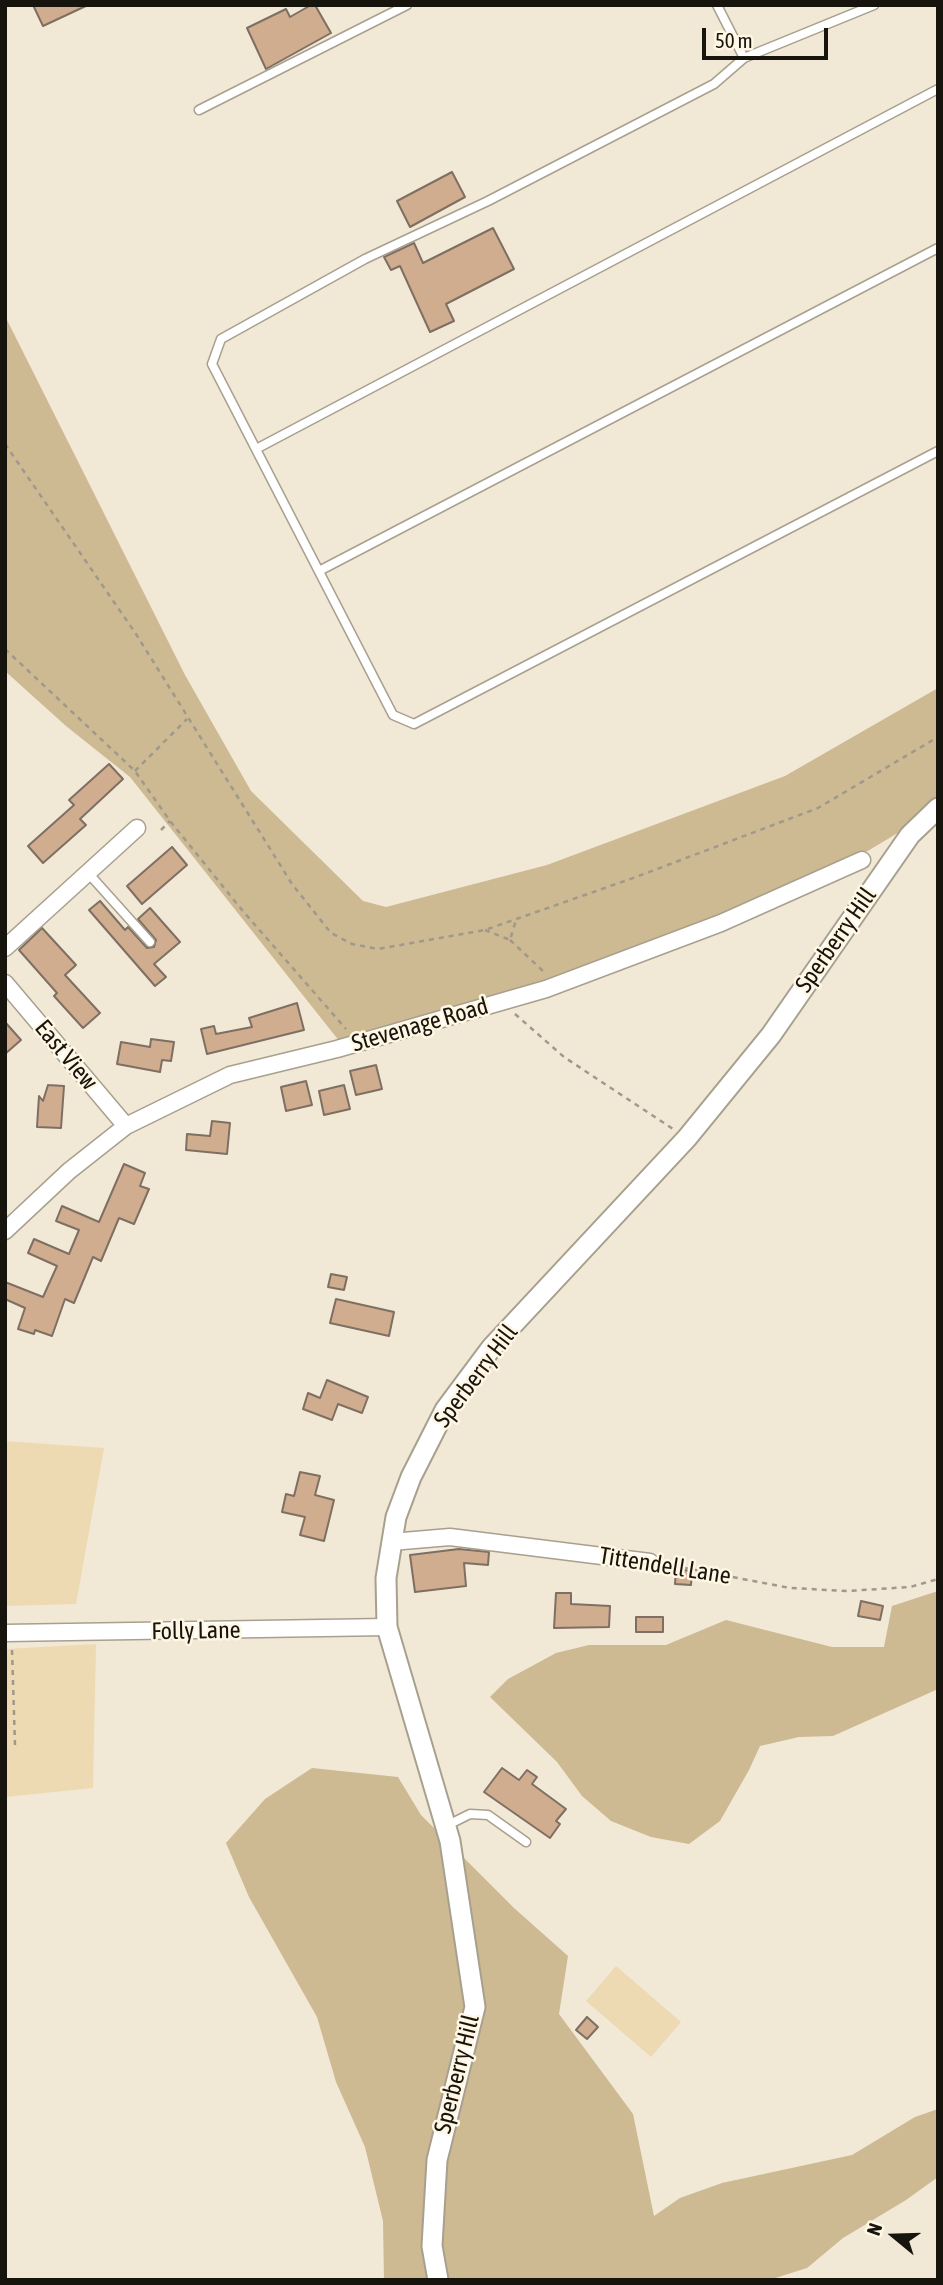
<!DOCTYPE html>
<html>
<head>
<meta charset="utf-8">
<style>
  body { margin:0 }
  #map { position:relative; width:943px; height:2285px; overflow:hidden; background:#f1e8d6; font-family:"Asap Condensed",sans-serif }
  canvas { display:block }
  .frame { position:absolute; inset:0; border:7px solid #17140d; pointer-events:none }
  .north { position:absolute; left:859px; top:2201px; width:70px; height:70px; -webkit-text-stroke:5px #fff6e3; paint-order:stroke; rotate:289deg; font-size:19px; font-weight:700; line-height:28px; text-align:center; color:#17140d }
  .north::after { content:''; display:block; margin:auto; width:24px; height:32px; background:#17140d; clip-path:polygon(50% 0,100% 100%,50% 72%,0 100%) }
  .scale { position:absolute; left:702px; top:28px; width:126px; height:32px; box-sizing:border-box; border:4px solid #17140d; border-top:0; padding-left:9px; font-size:21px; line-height:24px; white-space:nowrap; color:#17140d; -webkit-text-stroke:5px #fff6e3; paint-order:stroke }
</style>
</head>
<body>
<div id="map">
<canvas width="943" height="2285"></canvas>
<div class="frame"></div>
<div class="north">N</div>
<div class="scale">50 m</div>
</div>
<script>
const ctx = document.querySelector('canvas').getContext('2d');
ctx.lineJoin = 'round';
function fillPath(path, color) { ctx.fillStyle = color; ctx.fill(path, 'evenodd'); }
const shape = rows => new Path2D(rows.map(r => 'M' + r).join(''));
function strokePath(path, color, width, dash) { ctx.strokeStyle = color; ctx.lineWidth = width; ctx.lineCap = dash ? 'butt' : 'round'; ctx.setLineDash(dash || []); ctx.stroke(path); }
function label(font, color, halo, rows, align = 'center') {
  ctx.font = font + ' "Asap Condensed",sans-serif'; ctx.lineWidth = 5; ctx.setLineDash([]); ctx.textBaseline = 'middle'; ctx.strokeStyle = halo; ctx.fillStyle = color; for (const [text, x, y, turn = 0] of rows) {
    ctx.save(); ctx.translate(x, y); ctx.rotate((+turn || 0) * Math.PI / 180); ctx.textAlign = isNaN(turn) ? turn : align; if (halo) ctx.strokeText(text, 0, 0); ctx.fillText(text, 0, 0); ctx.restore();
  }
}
const green = shape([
  [5,1441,104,1448,76,1604,5,1606],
  [96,1644,93,1788,5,1797,5,1649],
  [616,1966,681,2022,651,2057,586,2001]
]);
const forest = shape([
  [5,316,185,675,251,791,363,901,386,907,547,865,785,776,938,688,938,800,906,828,866,852,718,918,559,976,532,988,340,1042,130,777,66,726,5,671],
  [938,1591,938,1689,833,1736,799,1737,760,1746,749,1770,720,1821,689,1844,651,1837,611,1821,582,1796,557,1762,490,1697,508,1679,556,1653,589,1645,666,1645,726,1620,832,1647,884,1647,892,1606],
  [312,1768,398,1777,421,1815,514,1908,568,1956,559,2014,633,2114,654,2216,680,2198,722,2183,852,2155,915,2117,938,2109,938,2177,906,2200,843,2238,807,2268,769,2280,384,2280,383,2221,365,2147,336,2082,317,2017,249,1897,226,1843,265,1799]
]);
const building = shape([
  [33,5,88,5,43,26,33,5],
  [311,5,315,5,331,33,266,69,247,28,286,9,290,17,311,5],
  [452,172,465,197,410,227,397,201,452,172],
  [493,228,514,269,446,304,454,321,430,332,400,266,391,270,384,257,414,243,423,263,493,228],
  [109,764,123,779,80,819,86,825,43,863,28,846,74,805,69,800,109,764],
  [172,847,187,865,142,904,127,886,172,847],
  [100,901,125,930,128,927,147,948,154,947,156,940,138,919,150,908,180,942,154,964,166,977,155,986,89,910,100,901],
  [42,928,76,965,65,975,100,1013,83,1028,54,996,57,993,19,950,42,928],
  [297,1003,304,1030,207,1054,201,1029,214,1026,216,1034,252,1027,249,1018,297,1003],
  [5,1022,21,1040,5,1054,5,1022],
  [151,1039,174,1042,171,1061,162,1060,160,1072,117,1064,121,1042,150,1047,151,1039],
  [376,1065,382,1089,356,1095,350,1071,376,1065],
  [306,1081,312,1105,286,1111,281,1087,306,1081],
  [48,1085,64,1086,61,1128,37,1127,39,1096,43,1101,48,1085],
  [344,1085,350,1109,324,1115,319,1091,344,1085],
  [212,1121,230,1123,227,1154,186,1150,187,1134,210,1136,212,1121],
  [124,1164,145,1173,140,1186,149,1189,134,1224,119,1218,101,1261,93,1257,74,1303,65,1299,52,1336,35,1330,34,1334,18,1329,25,1308,5,1299,5,1282,43,1297,57,1266,28,1253,34,1239,69,1254,79,1230,56,1221,62,1206,99,1222,124,1164],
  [331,1274,347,1277,344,1290,328,1287,331,1274],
  [336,1299,394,1312,389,1336,330,1323,336,1299],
  [327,1380,368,1397,362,1413,338,1404,332,1420,303,1409,308,1393,320,1398,327,1380],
  [300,1472,320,1476,315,1495,334,1500,324,1541,300,1535,305,1517,282,1512,286,1494,294,1496,300,1472],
  [459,1549,489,1552,488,1565,464,1563,466,1586,415,1592,410,1555,459,1549],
  [676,1569,692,1571,691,1585,675,1584,676,1569],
  [556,1593,571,1593,571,1604,610,1606,609,1627,554,1628,556,1593],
  [861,1601,883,1606,880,1620,858,1616,861,1601],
  [636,1617,663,1617,663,1632,636,1632,636,1617],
  [502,1768,519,1780,527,1770,537,1777,532,1784,566,1809,556,1821,560,1824,550,1838,484,1792,502,1768],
  [587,2017,598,2027,587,2039,576,2030,587,2017]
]);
const path = shape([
  [5,444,136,634,292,884,331,933,352,944,378,949,485,930,636,877,818,808,938,737],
  [5,649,135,771,170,821,242,910,346,1029],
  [135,771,187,719],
  [161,830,170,821],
  [485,930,510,940,516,920],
  [510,940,543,971],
  [515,1014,564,1057,673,1129],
  [664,1564,790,1588,848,1591,910,1587,938,1579],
  [12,1650,15,1745]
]);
const service = shape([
  [717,5,744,58],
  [874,5,744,58,714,84,488,201,365,259,221,339,212,364,393,715,414,724,938,451],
  [199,110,407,5],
  [256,449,938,89],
  [319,571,938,248],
  [89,874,150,942],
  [446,1826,470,1814,488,1815,526,1842]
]);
const minor = shape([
  [5,948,137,828],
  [5,983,126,1126],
  [5,1231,69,1171,126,1126,230,1075,337,1049,546,989,721,923,862,860],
  [391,1542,450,1537,650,1562],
  [5,1633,387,1627]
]);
const tertiary = shape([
  [438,2280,432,2246,437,2160,475,2007,450,1841,387,1627,386,1578,396,1517,411,1477,445,1410,492,1347,687,1138,771,1035,910,835,938,808]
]);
const streetNames = [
  ["Sperberry Hill",836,940,-55],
  ["Stevenage Road",420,1025,-16],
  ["East View",66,1055,50],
  ["Sperberry Hill",476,1376,-53],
  ["Tittendell Lane",665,1566,9],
  ["Folly Lane",196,1631,-1],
  ["Sperberry Hill",457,2074,-76]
];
fillPath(green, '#eddab3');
fillPath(forest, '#cdb992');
fillPath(building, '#d0ad8f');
strokePath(building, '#7e6f62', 2);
strokePath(service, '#a8a08e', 11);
strokePath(minor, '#a8a08e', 19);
strokePath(tertiary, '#a8a08e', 23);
strokePath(path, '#a0998b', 2.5, [5, 5]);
strokePath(service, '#fff', 8);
strokePath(minor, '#fff', 16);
strokePath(tertiary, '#fff', 19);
label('24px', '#17140d', '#fff6e3', streetNames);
</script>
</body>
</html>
